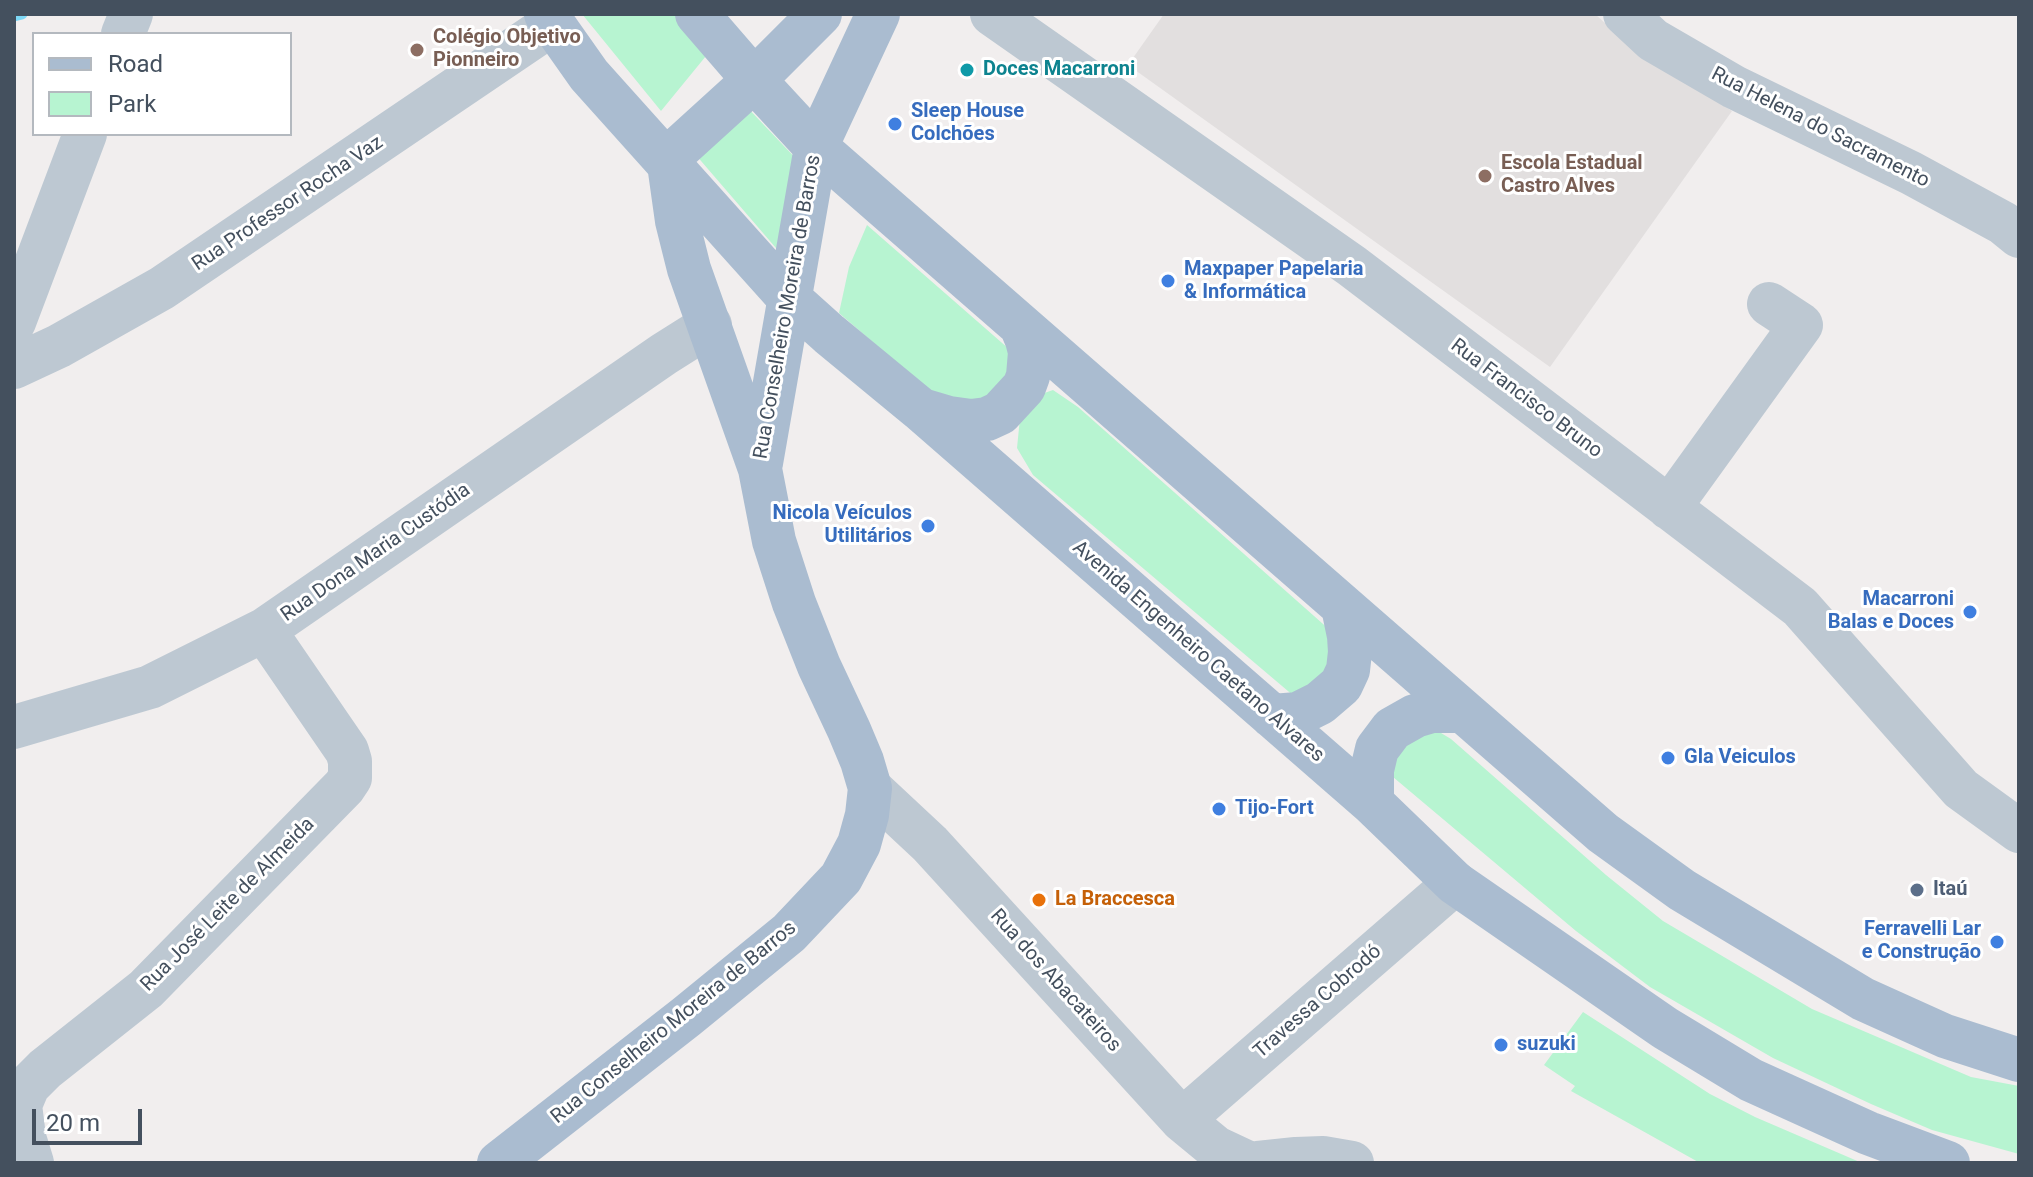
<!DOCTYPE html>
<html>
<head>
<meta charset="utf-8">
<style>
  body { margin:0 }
  #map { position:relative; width:2033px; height:1177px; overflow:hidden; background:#f1eeee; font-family:Roboto,sans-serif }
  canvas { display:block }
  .frame { position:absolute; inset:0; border:16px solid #44505e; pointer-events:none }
  .legend { position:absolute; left:32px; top:32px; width:260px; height:104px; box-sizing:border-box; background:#fff; border:2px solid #b4b9bf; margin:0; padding:10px 14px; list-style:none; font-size:24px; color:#44505e }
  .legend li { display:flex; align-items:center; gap:16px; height:40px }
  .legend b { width:40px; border:2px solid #b4b9bf }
  .scale { position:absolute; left:32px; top:1109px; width:110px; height:36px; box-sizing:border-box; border:4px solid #44505e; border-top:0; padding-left:10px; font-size:24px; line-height:28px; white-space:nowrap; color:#44505e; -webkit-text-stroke:6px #fff; paint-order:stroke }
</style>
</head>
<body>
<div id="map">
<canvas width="2033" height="1177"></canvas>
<div class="frame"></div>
<ul class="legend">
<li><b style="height:10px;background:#aabcd0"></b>Road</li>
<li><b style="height:22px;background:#b7f4d1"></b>Park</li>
</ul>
<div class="scale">20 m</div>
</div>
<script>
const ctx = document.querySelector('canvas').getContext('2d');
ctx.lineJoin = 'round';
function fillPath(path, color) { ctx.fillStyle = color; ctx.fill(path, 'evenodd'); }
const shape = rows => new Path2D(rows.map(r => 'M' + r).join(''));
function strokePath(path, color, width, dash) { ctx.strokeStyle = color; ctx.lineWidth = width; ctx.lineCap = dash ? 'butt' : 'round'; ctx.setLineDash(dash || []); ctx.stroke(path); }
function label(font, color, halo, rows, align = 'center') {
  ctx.font = font + ' Roboto,sans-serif'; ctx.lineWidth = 6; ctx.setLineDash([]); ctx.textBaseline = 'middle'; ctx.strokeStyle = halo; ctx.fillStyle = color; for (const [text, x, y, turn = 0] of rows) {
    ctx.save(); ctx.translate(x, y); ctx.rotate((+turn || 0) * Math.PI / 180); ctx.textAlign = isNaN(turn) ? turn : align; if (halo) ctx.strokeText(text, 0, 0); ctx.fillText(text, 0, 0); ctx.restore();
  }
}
const education = shape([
  [1164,14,1595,14,1638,53,1732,111,1550,367,1128,65]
]);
const green = shape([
  [582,14,674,14,706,56,661,111],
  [744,104,802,165,788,262,689,147],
  [867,225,1017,356,1015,377,973,405,933,394,839,313,849,267],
  [1053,390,1078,407,1340,639,1338,663,1295,697,1033,475,1017,448,1020,418,1033,397],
  [1426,724,1451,739,1606,875,1663,921,1812,1009,1971,1077,2019,1086,2019,1154,1932,1130,1871,1104,1773,1058,1650,987,1576,931,1393,777,1389,751],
  [1583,1012,1710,1094,1755,1117,1862,1163,1700,1163,1571,1091,1575,1086,1544,1065]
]);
const stream = shape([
  [14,16,22,14]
]);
const minor = shape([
  [992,14,1352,266,1800,607,1961,789,2019,831],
  [1625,14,1653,40,1734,87,1911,173,2003,223,2019,236],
  [123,34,131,14],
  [14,322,85,134],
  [14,367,59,346,162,288,552,24],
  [1669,508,1801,325,1769,304],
  [14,727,150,687,264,630,664,354,710,325],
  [870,788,930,844,1182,1120,1216,1148,1248,1163],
  [1182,1120,1455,883],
  [32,1163,24,1137,20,1105,28,1086,45,1069,146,989,344,787,350,778,350,761,347,751,264,630],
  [1258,1163,1296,1159,1323,1158,1352,1163]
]);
const major = shape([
  [546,14,589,75,790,299,829,334,920,409,1372,803,1455,883,1665,1028,1751,1080,1868,1133,1948,1163],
  [697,14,754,80,816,147,1603,833,1682,890,1863,999,1945,1036,2019,1060],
  [922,410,949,418,971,421,987,419,1000,413,1024,387,1028,376,1030,352,1027,340,1022,328],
  [761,463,816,147,878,14],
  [1272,716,1298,714,1320,703,1341,685,1348,670,1350,652,1349,636,1343,607],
  [1372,803,1372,770,1377,749,1392,729,1415,716,1432,711,1461,711],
  [499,1163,686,1017,789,933,841,878,859,844,867,815,870,788,862,761,849,730,819,666,794,603,774,541,760,469,689,269,677,221,669,164,677,150,754,80,820,14]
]);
const markers = [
  [417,50,8,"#8d6e63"],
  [967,70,8,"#0f9aa8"],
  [895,124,8,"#3f7fe0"],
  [1485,176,8,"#8d6e63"],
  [1168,281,8,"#3f7fe0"],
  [928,526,8,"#3f7fe0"],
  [1970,612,8,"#3f7fe0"],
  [1668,758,8,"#3f7fe0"],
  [1219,809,8,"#3f7fe0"],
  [1917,890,8,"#5c6f8a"],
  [1039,900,8,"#e8710a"],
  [1997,942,8,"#3f7fe0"],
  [1501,1045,8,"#3f7fe0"]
];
const educationNames = [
  ["Colégio Objetivo",433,38],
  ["Pionneiro",433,61],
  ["Escola Estadual",1501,164],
  ["Castro Alves",1501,187]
];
const cultureNames = [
  ["Doces Macarroni",983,70]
];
const shopNames = [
  ["Sleep House",911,112],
  ["Colchões",911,135],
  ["Maxpaper Papelaria",1184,270],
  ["& Informática",1184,293],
  ["Nicola Veículos",912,514,"right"],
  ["Utilitários",912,537,"right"],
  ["Macarroni",1954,600,"right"],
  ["Balas e Doces",1954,623,"right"],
  ["Gla Veiculos",1684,758],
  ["Tijo-Fort",1235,809],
  ["Ferravelli Lar",1981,930,"right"],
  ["e Construção",1981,953,"right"],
  ["suzuki",1517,1045]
];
const streetNames = [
  ["Rua Helena do Sacramento",1820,128,27],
  ["Rua Professor Rocha Vaz",288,204,-34],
  ["Rua Conselheiro Moreira de Barros",788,307,-80],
  ["Rua Francisco Bruno",1526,399,37],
  ["Rua Dona Maria Custódia",376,553,-35],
  ["Avenida Engenheiro Caetano Alvares",1198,652,41],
  ["Rua José Leite de Almeida",228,905,-45],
  ["Rua dos Abacateiros",1055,981,48],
  ["Travessa Cobrodó",1318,1002,-41],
  ["Rua Conselheiro Moreira de Barros",674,1023,-39]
];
const serviceNames = [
  ["Itaú",1933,890]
];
const foodNames = [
  ["La Braccesca",1055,900]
];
fillPath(education, '#e2dfdf');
fillPath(green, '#b7f4d1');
strokePath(stream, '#7ed8f6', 11);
strokePath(minor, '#bdc8d2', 44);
strokePath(major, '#aabcd0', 44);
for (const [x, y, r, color] of markers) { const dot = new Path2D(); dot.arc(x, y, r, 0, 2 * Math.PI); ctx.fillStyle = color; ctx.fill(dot); strokePath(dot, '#fff', 3); }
label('bold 20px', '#785e54', '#fff', educationNames, 'left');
label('bold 20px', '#0d838f', '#fff', cultureNames, 'left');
label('bold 20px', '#366cbe', '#fff', shopNames, 'left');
label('20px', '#44505e', '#fff', streetNames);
label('bold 20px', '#4e5e75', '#fff', serviceNames, 'left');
label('bold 20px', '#c56008', '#fff', foodNames, 'left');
</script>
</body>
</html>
